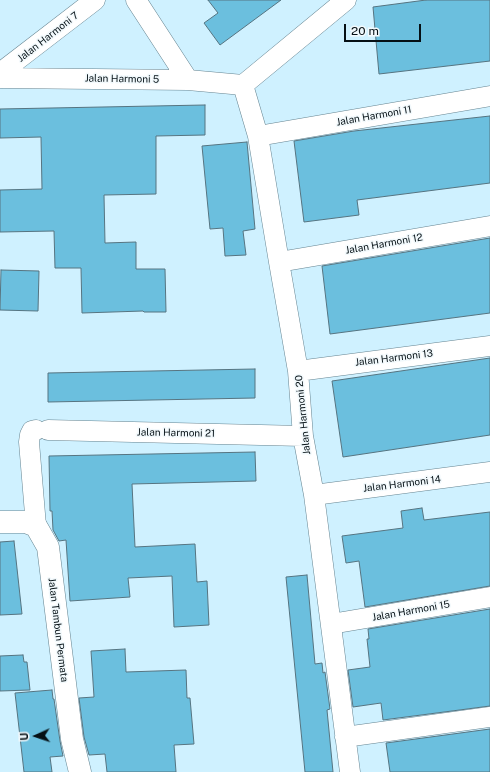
<!DOCTYPE html>
<html>
<head>
<meta charset="utf-8">
<style>
  body { margin:0 }
  #map { position:relative; width:490px; height:772px; overflow:hidden; background:#cff1ff; font-family:"Public Sans",sans-serif }
  canvas { display:block }
  .north { position:absolute; left:16px; top:716px; width:40px; height:40px; -webkit-text-stroke:3px #f2f9fc; paint-order:stroke; rotate:267deg; font-size:11px; font-weight:700; line-height:16px; text-align:center; color:#051015 }
  .north::after { content:''; display:block; margin:auto; width:14px; height:18px; background:#051015; clip-path:polygon(50% 0,100% 100%,50% 72%,0 100%) }
  .scale { position:absolute; left:344px; top:24px; width:77px; height:18px; box-sizing:border-box; border:2px solid #051015; border-top:0; padding-left:5px; font-size:12px; line-height:14px; white-space:nowrap; color:#051015; -webkit-text-stroke:3px #f2f9fc; paint-order:stroke }
</style>
</head>
<body>
<div id="map">
<canvas width="490" height="772"></canvas>
<div class="north">U</div>
<div class="scale">20 m</div>
</div>
<script>
const ctx = document.querySelector('canvas').getContext('2d');
ctx.lineJoin = 'round';
function fillPath(path, color) { ctx.fillStyle = color; ctx.fill(path, 'evenodd'); }
const shape = rows => new Path2D(rows.map(r => 'M' + r).join(''));
function strokePath(path, color, width, dash) { ctx.strokeStyle = color; ctx.lineWidth = width; ctx.lineCap = dash ? 'butt' : 'round'; ctx.setLineDash(dash || []); ctx.stroke(path); }
function label(font, color, halo, rows, align = 'center') {
  ctx.font = font + ' "Public Sans",sans-serif'; ctx.lineWidth = 3; ctx.setLineDash([]); ctx.textBaseline = 'middle'; ctx.strokeStyle = halo; ctx.fillStyle = color; for (const [text, x, y, turn = 0] of rows) {
    ctx.save(); ctx.translate(x, y); ctx.rotate((+turn || 0) * Math.PI / 180); ctx.textAlign = isNaN(turn) ? turn : align; if (halo) ctx.strokeText(text, 0, 0); ctx.fillText(text, 0, 0); ctx.restore();
  }
}
const building = shape([
  [208,0,281,0,220,45,204,23,218,13,208,0],
  [426,0,490,0,490,61,379,74,373,7,426,0],
  [205,105,205,135,156,136,156,194,104,195,105,243,136,242,136,269,165,269,166,312,144,312,143,311,82,313,81,268,55,268,54,231,0,232,0,190,42,189,41,137,0,138,0,109,205,105],
  [490,116,490,183,357,200,359,215,304,222,294,141,354,131,490,116],
  [247,142,255,229,243,231,246,255,225,256,223,228,210,229,202,146,247,142],
  [490,238,490,313,330,334,322,266,490,238],
  [1,270,39,271,38,311,0,310,1,270],
  [490,358,490,435,343,457,332,381,490,358],
  [255,369,255,398,48,402,48,373,255,369],
  [255,452,256,481,132,484,135,547,195,544,197,582,207,581,209,625,174,627,172,576,128,578,130,597,70,601,66,540,59,541,53,530,52,511,50,511,49,456,255,452],
  [422,508,424,520,490,512,490,586,365,607,359,561,346,563,342,536,403,528,401,511,422,508],
  [14,541,22,614,0,615,0,542,14,541],
  [307,575,315,664,322,663,323,673,325,672,330,709,327,710,333,772,305,772,286,577,307,575],
  [490,609,490,706,383,720,381,703,353,707,348,670,370,667,367,639,369,639,368,629,490,609],
  [125,649,126,672,186,670,187,698,190,698,194,744,174,745,176,772,107,772,105,754,89,755,84,737,79,698,94,697,91,651,125,649],
  [23,655,24,662,27,662,30,690,0,691,0,656,23,655],
  [52,690,53,699,54,699,60,741,63,756,50,757,52,772,24,772,15,693,52,690],
  [490,729,490,772,390,772,386,743,490,729]
]);
const street = shape([
  [136,0,188,80],
  [0,73,95,0],
  [0,78,188,80,243,85],
  [243,85,258,136,279,262,298,371,303,436,314,495,350,772],
  [243,85,346,0],
  [258,136,490,96],
  [279,262,490,226],
  [298,371,490,346],
  [36,430,32,431,30,435,29,442,36,526],
  [48,430,303,436],
  [314,495,490,472],
  [331,624,490,597],
  [345,737,490,717]
]);
const secondary = shape([
  [0,522,26,522,36,526,48,547,72,739,80,772]
]);
const streetNames = [
  ["Jalan Harmoni 7",48,37,-38],
  ["Jalan Harmoni 5",122,79,1],
  ["Jalan Harmoni 11",374,116,-10],
  ["Jalan Harmoni 12",384,244,-10],
  ["Jalan Harmoni 13",394,358,-7],
  ["Jalan Harmoni 20",303,415,-96],
  ["Jalan Harmoni 21",176,433,1],
  ["Jalan Harmoni 14",402,484,-7],
  ["Jalan Harmoni 15",411,611,-10],
  ["Jalan Tambun Permata",58,630,83]
];
fillPath(building, '#6bbfde');
strokePath(building, '#567481', 1);
strokePath(street, '#658491', 21);
strokePath(secondary, '#658491', 23);
strokePath(street, '#fff', 20);
strokePath(secondary, '#fff', 22);
label('10px', '#051015', '#f2f9fc', streetNames);
</script>
</body>
</html>
